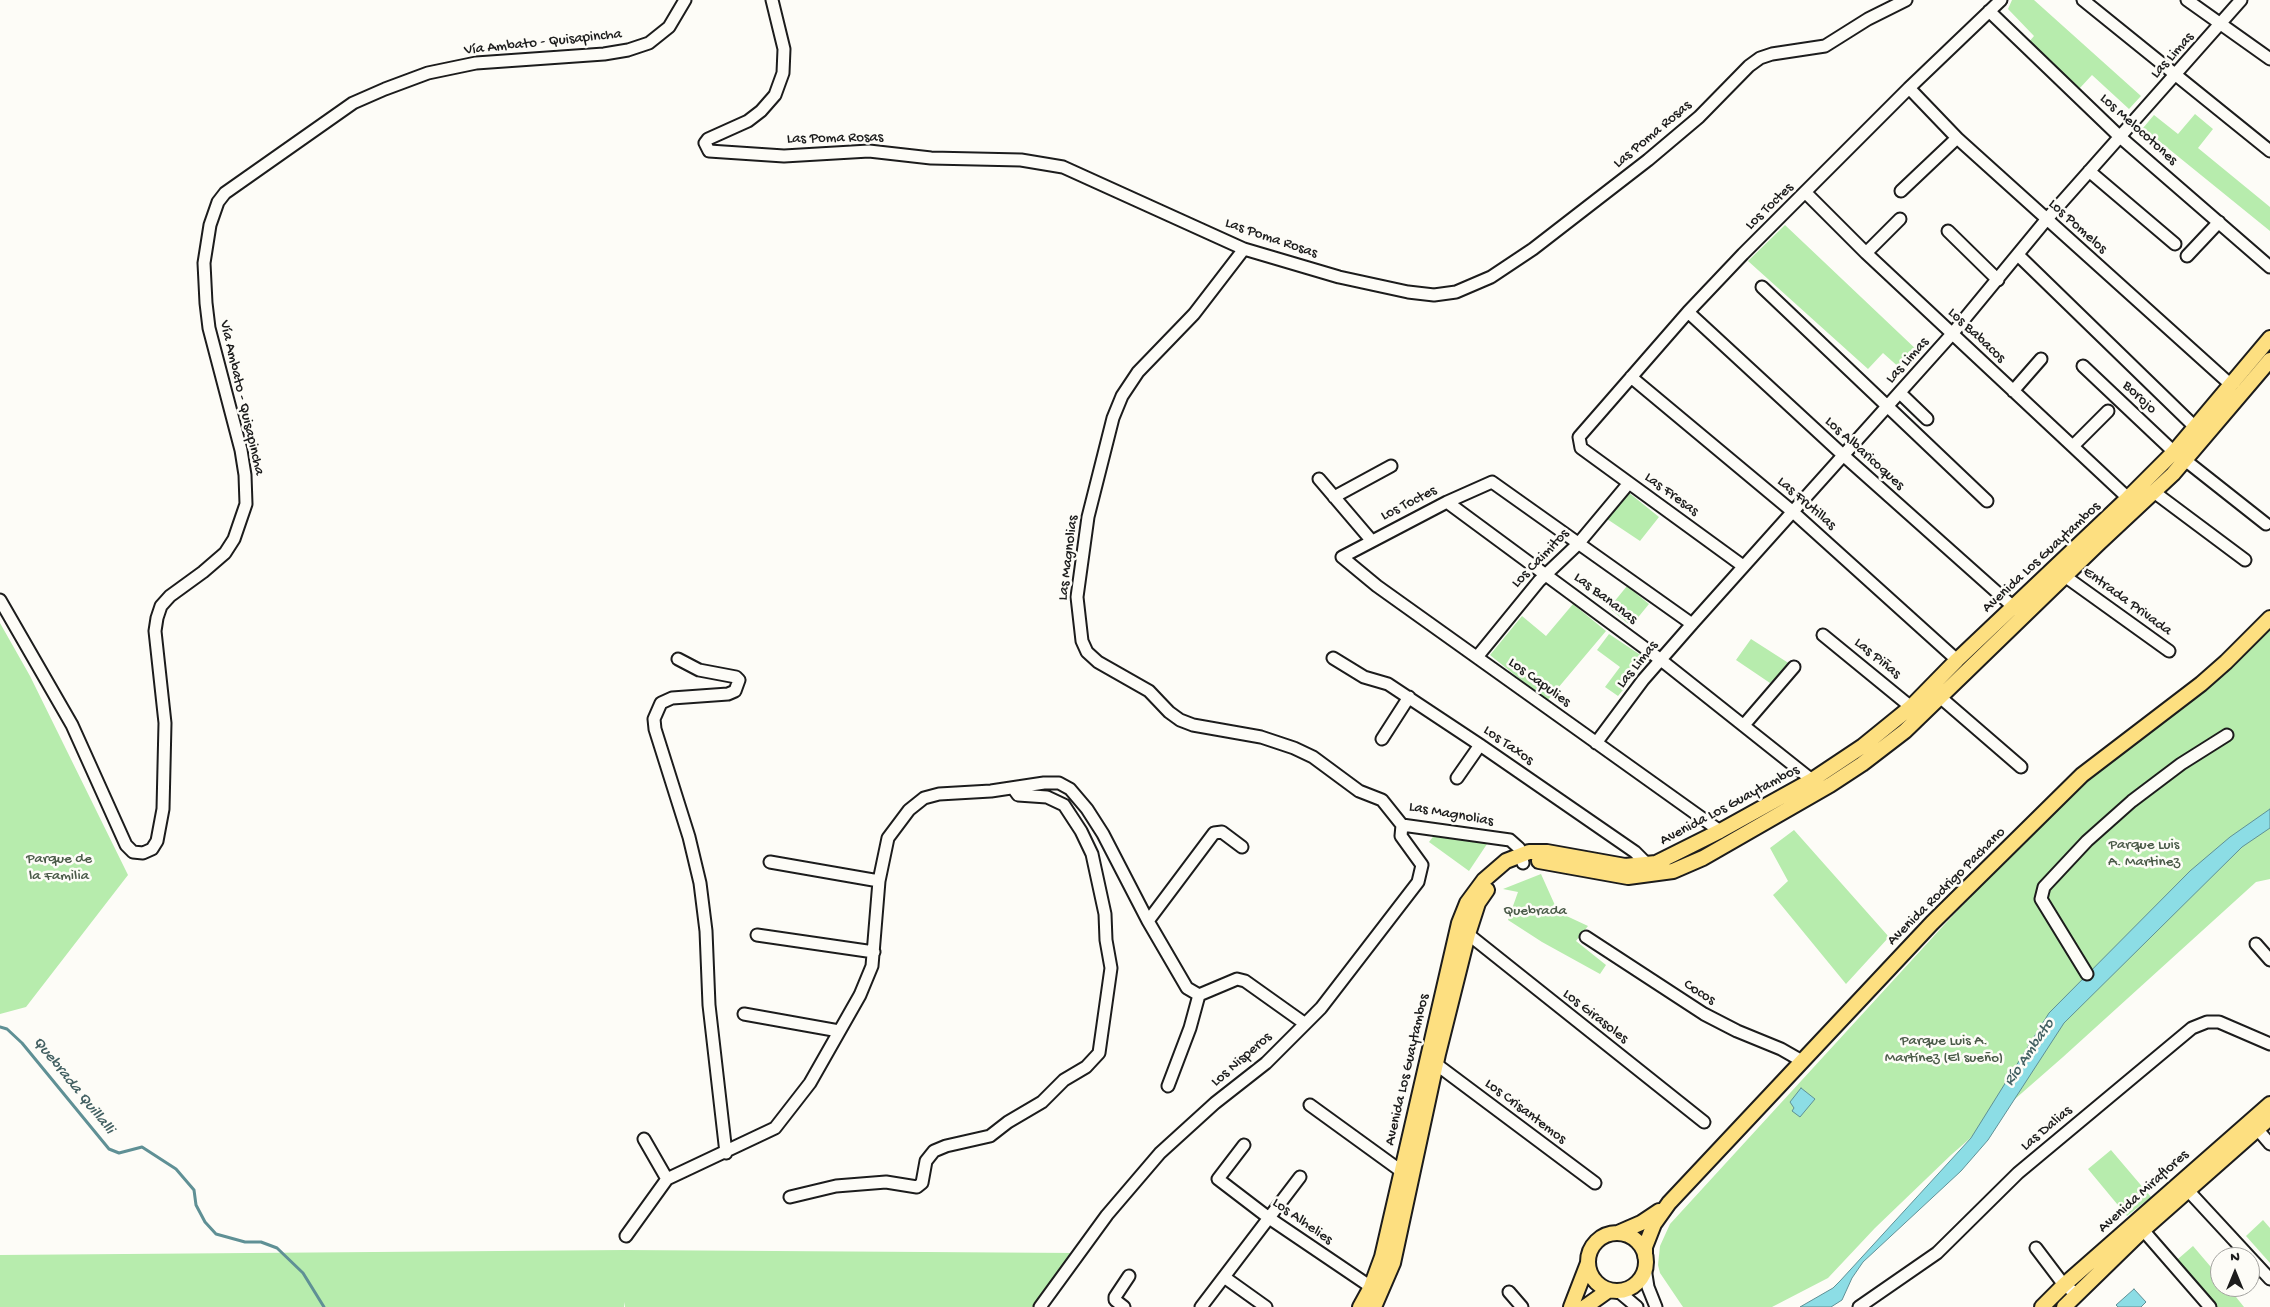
<!DOCTYPE html>
<html>
<head>
<meta charset="utf-8">
<style>
  body { margin:0 }
  #map { position:relative; width:2270px; height:1307px; overflow:hidden; background:#fdfcf7; font-family:"Gochi Hand",sans-serif }
  canvas { display:block }
  .north { position:absolute; left:2210px; top:1247px; width:50px; height:50px; box-sizing:border-box; background:#fdfcf7; border:1px solid #a3a29f; border-radius:50%; rotate:0deg; font-size:14px; font-weight:700; line-height:20px; text-align:center; color:#1c1c1c }
  .north::after { content:''; display:block; margin:auto; width:18px; height:22px; background:#1c1c1c; clip-path:polygon(50% 0,100% 100%,50% 72%,0 100%) }
</style>
</head>
<body>
<div id="map">
<canvas width="2270" height="1307"></canvas>
<div class="north">N</div>
</div>
<script>
const ctx = document.querySelector('canvas').getContext('2d');
ctx.lineJoin = 'round';
function fillPath(path, color) { ctx.fillStyle = color; ctx.fill(path, 'evenodd'); }
const shape = rows => new Path2D(rows.map(r => 'M' + r).join(''));
function strokePath(path, color, width, dash) { ctx.strokeStyle = color; ctx.lineWidth = width; ctx.lineCap = dash ? 'butt' : 'round'; ctx.setLineDash(dash || []); ctx.stroke(path); }
function label(font, color, halo, rows, align = 'center') {
  ctx.font = font + ' "Gochi Hand",sans-serif'; ctx.lineWidth = 5; ctx.setLineDash([]); ctx.textBaseline = 'middle'; ctx.strokeStyle = halo; ctx.fillStyle = color; for (const [text, x, y, turn = 0] of rows) {
    ctx.save(); ctx.translate(x, y); ctx.rotate((+turn || 0) * Math.PI / 180); ctx.textAlign = isNaN(turn) ? turn : align; if (halo) ctx.strokeText(text, 0, 0); ctx.fillText(text, 0, 0); ctx.restore();
  }
}
const green = shape([
  [2012,0,2034,0,2141,96,2129,109,2092,75,2079,89,2028,43,2034,36,2008,9],
  [2195,114,2213,129,2198,148,2270,207,2270,231,2143,128,2154,115,2178,134],
  [1785,225,1919,352,1902,370,1883,353,1868,369,1748,261],
  [1628,492,1659,517,1640,541,1607,519],
  [1627,586,1649,604,1631,626,1609,608],
  [1573,604,1606,631,1547,701,1490,655,1522,616,1546,636],
  [0,623,30,676,128,875,26,1007,0,1014],
  [2270,623,2270,879,2256,882,2063,1057,1951,1155,1875,1228,1828,1278,1772,1307,1683,1307,1660,1273,1658,1265,1660,1246,1670,1224,1944,925,2080,782,2178,707,2189,702,2227,673,2228,666],
  [1609,634,1648,660,1618,696,1605,687,1620,667,1597,650],
  [1751,639,1790,664,1770,683,1736,660],
  [1794,830,1889,937,1846,984,1773,895,1788,881,1770,848],
  [1436,833,1477,839,1487,844,1469,871,1429,842],
  [1541,874,1558,912,1588,926,1576,941,1606,965,1600,974,1542,942,1508,920,1518,892,1503,889],
  [2111,1150,2151,1197,2127,1216,2088,1169],
  [2263,1220,2270,1228,2270,1263,2246,1236],
  [2193,1246,2216,1273,2220,1271,2220,1287,2248,1287,2236,1297,2244,1307,2207,1307,2171,1265],
  [624,1250,1076,1253,1034,1307,625,1307,625,1302,624,1307,0,1307,0,1255]
]);
const water = shape([
  [2270,809,2270,828,2242,847,2064,1023,1988,1140,1961,1171,1863,1262,1852,1278,1842,1300,1831,1307,1800,1307,1833,1288,1840,1281,1971,1138,2049,1013,2190,871,2230,837,2270,809],
  [1801,1088,1815,1099,1800,1117,1792,1111,1794,1108,1790,1102,1801,1088],
  [2134,1289,2146,1302,2141,1307,2118,1307,2116,1305,2134,1289]
]);
const stream = shape([
  [0,1027,7,1029,22,1043,109,1149,119,1153,142,1147,176,1169,194,1190,196,1205,205,1222,216,1234,245,1242,261,1242,277,1248,303,1273,324,1307]
]);
const minor = shape([
  [772,0,784,49,783,73,775,95,761,111,748,121,708,139,705,143,709,151,784,156,869,151,931,158,1021,160,1063,167,1244,249,1339,277,1408,292,1434,295,1456,292,1491,277,1533,249,1648,160,1699,117,1749,66,1760,58,1772,54,1825,46,1868,19,1906,0],
  [2083,0,2270,151],
  [2187,0,2270,59],
  [1989,11,2119,136,2270,267],
  [1909,88,1957,138,2230,384],
  [2089,171,2175,244],
  [1901,191,1957,138],
  [1806,193,1866,253,2128,498],
  [1948,231,1998,280],
  [1244,249,1194,314,1138,372,1122,396,1113,418,1088,517,1077,597,1082,641,1087,652,1098,662,1149,691,1169,712,1180,720,1193,725,1261,737,1294,748,1313,757,1359,791,1382,800,1402,825],
  [1866,253,1900,219],
  [2018,255,2195,427],
  [2187,256,2219,222],
  [1762,287,1987,501],
  [1688,312,1843,455,2018,611],
  [2083,366,2174,452],
  [1631,377,1793,512,1957,660],
  [2013,391,2041,359],
  [1900,393,1927,419],
  [2073,446,2108,411],
  [2185,460,2266,524],
  [1319,479,1371,540],
  [2154,492,2245,560],
  [1334,497,1391,466],
  [1447,502,1661,660,1812,780],
  [1743,566,1581,448,1579,437,1688,312,1743,254,1909,88,2001,0],
  [2066,577,2169,651],
  [0,600,72,725,126,845,133,852,143,853,152,849,157,841,163,809,165,723,155,631,157,618,161,606,170,596,203,572,225,553,234,539,246,504,245,475,241,450,209,328,206,303,204,263,210,225,218,202,225,193,353,103,385,89,428,73,476,63,604,54,628,50,649,43,669,27,685,0],
  [1692,624,1492,482,1447,502,1342,557,1377,586,1720,831],
  [1823,635,1911,707],
  [1477,657,1539,581,1578,544,1629,483],
  [1333,658,1364,677,1388,684,1480,745,1635,852,1647,864,1647,870],
  [678,659,699,670,736,677,739,680,735,691,728,694,672,698,661,703,654,719,655,729,689,837,700,883,706,931,709,1005,726,1153],
  [1940,697,2021,767],
  [1744,725,1794,667],
  [1382,739,1409,697],
  [1596,743,1643,680,1692,624,1952,334,2046,220,2241,0],
  [1457,778,1480,745],
  [1402,825,1510,840,1519,848,1523,863],
  [770,862,879,881],
  [1148,921,1214,833,1222,832,1242,847],
  [1468,934,1704,1122],
  [757,935,874,952],
  [1586,937,1704,1014,1737,1031,1781,1049,1802,1061],
  [2256,944,2270,960],
  [2087,974,2041,899,2044,887,2087,841,2132,801,2181,764,2227,735],
  [1199,995,1237,979,1245,981,1304,1023],
  [744,1014,839,1031],
  [1436,1064,1595,1183],
  [1168,1086,1190,1028,1199,995],
  [1310,1105,1401,1171],
  [2253,1124,2270,1144],
  [644,1139,667,1179],
  [1244,1145,1218,1179,1269,1218,1371,1287],
  [2183,1185,2270,1279],
  [790,1197,836,1186,886,1182,917,1187,922,1183,926,1161,934,1151,946,1146,990,1136,1008,1122,1042,1102,1064,1080,1086,1067,1099,1053,1111,968,1106,940,1105,914,1092,854,1081,831,1064,805,1047,797,1018,795,1013,788],
  [2143,1230,2210,1307],
  [626,1236,667,1179,775,1128,810,1083,860,995,872,966,879,881,888,838,909,810,924,798,939,794,991,791,1044,783,1059,783,1070,789,1087,809,1103,834,1148,921,1187,988,1199,995],
  [2036,1248,2064,1285,2077,1294],
  [1645,1268,1648,1287,1656,1307],
  [1224,1277,1266,1307],
  [1618,1291,1637,1307],
  [1509,1292,1522,1307],
  [1040,1307,1107,1215,1160,1153,1215,1103,1266,1063,1321,1008,1418,882,1422,865,1401,836,1402,825],
  [1124,1307,1115,1300,1115,1297,1129,1276],
  [1201,1307,1300,1177],
  [1859,1307,1937,1253,2018,1173,2192,1028,2207,1022,2219,1022,2270,1044]
]);
const major = shape([
  [1539,861,1628,877,1673,871,1703,858,1830,785,1862,764,1905,731,2099,543,2173,474,2270,360],
  [1618,1233,1641,1223,1659,1211],
  '1588 1262a29 29 0 1 1 58 0a29 29 0 1 1-58 0Z',
  [1645,1256,1645,1247,1654,1224,1669,1203,1932,923,2082,775,2201,684,2226,662,2270,618],
  [1360,1307,1371,1287,1382,1257,1459,923,1467,903,1484,880,1506,861,1529,852,1547,852,1625,866,1656,863,1720,831,1812,780,1863,746,1911,707,1957,660,2128,498,2174,452,2270,338],
  [1374,1307,1393,1263,1438,1054,1468,934,1478,903,1487,890],
  [1571,1307,1588,1263],
  [1585,1307,1609,1290],
  [2042,1307,2064,1285,2270,1104],
  [2064,1307,2143,1230,2270,1118]
]);
const streetNames = [
  ["Vía Ambato - Quisapincha",543,43,-6],
  ["Las Limas",2173,56,-48],
  ["Los Melocotones",2138,130,42],
  ["Las Poma Rosas",1653,135,-40],
  ["Las Poma Rosas",835,139,-1],
  ["Los Toctes",1770,207,-44],
  ["Los Pomelos",2077,227,42],
  ["Las Poma Rosas",1271,239,19],
  ["Los Babacos",1976,336,43],
  ["Las Limas",1908,361,-48],
  ["Vía Ambato - Quisapincha",241,398,77],
  ["Borojo",2139,398,43],
  ["Los Albaricoques",1864,454,42],
  ["Las Fresas",1671,495,36],
  ["Los Toctes",1409,504,-27],
  ["Las Frutillas",1806,504,41],
  ["Las Magnolias",1069,558,-83],
  ["Avenida Los Guaytambos",2042,558,-43],
  ["Los Caimitos",1541,559,-46],
  ["Las Bananas",1605,599,37],
  ["Entrada Privada",2127,602,36],
  ["Las Piñas",1877,659,39],
  ["Las Limas",1638,665,-51],
  ["Los Capulies",1539,683,36],
  ["Los Taxos",1508,746,35],
  ["Avenida Los Guaytambos",1730,806,-28],
  ["Las Magnolias",1451,815,10],
  ["Avenida Rodrigo Pachano",1947,887,-45],
  ["Cocos",1699,993,32],
  ["Los Girasoles",1595,1017,38],
  ["Los Nisperos",1242,1060,-41],
  ["Avenida Los Guaytambos",1408,1070,-77],
  ["Los Crisantemos",1525,1112,37],
  ["Las Dalias",2047,1129,-40],
  ["Avenida Miraflores",2144,1192,-42],
  ["Los Alhelies",1302,1222,35]
];
const parkNames = [
  ["Parque Luis",2144,846],
  ["A. Martinez",2144,863],
  ["Parque de",59,860],
  ["la Familia",59,877],
  ["Quebrada",1535,912],
  ["Parque Luis A.",1944,1042],
  ["Martínez (El sueño)",1944,1059]
];
const waterNames = [
  ["Río Ambato",2030,1053,-56],
  ["Quebrada Quillalli",73,1086,51]
];
fillPath(green, '#b7ecad');
fillPath(water, '#8cdde5');
strokePath(water, '#5f9095', 1);
strokePath(stream, '#5f9095', 3);
strokePath(minor, '#1c1c1c', 15);
strokePath(major, '#1c1c1c', 18);
strokePath(minor, '#fdfcf7', 11);
strokePath(major, '#fddf80', 14);
label('15px', '#1c1c1c', '#fdfcf7', streetNames);
label('15px', '#4a5a48', '#fdfcf7', parkNames);
label('italic 16px', '#436062', '#fdfcf7', waterNames);
</script>
</body>
</html>
